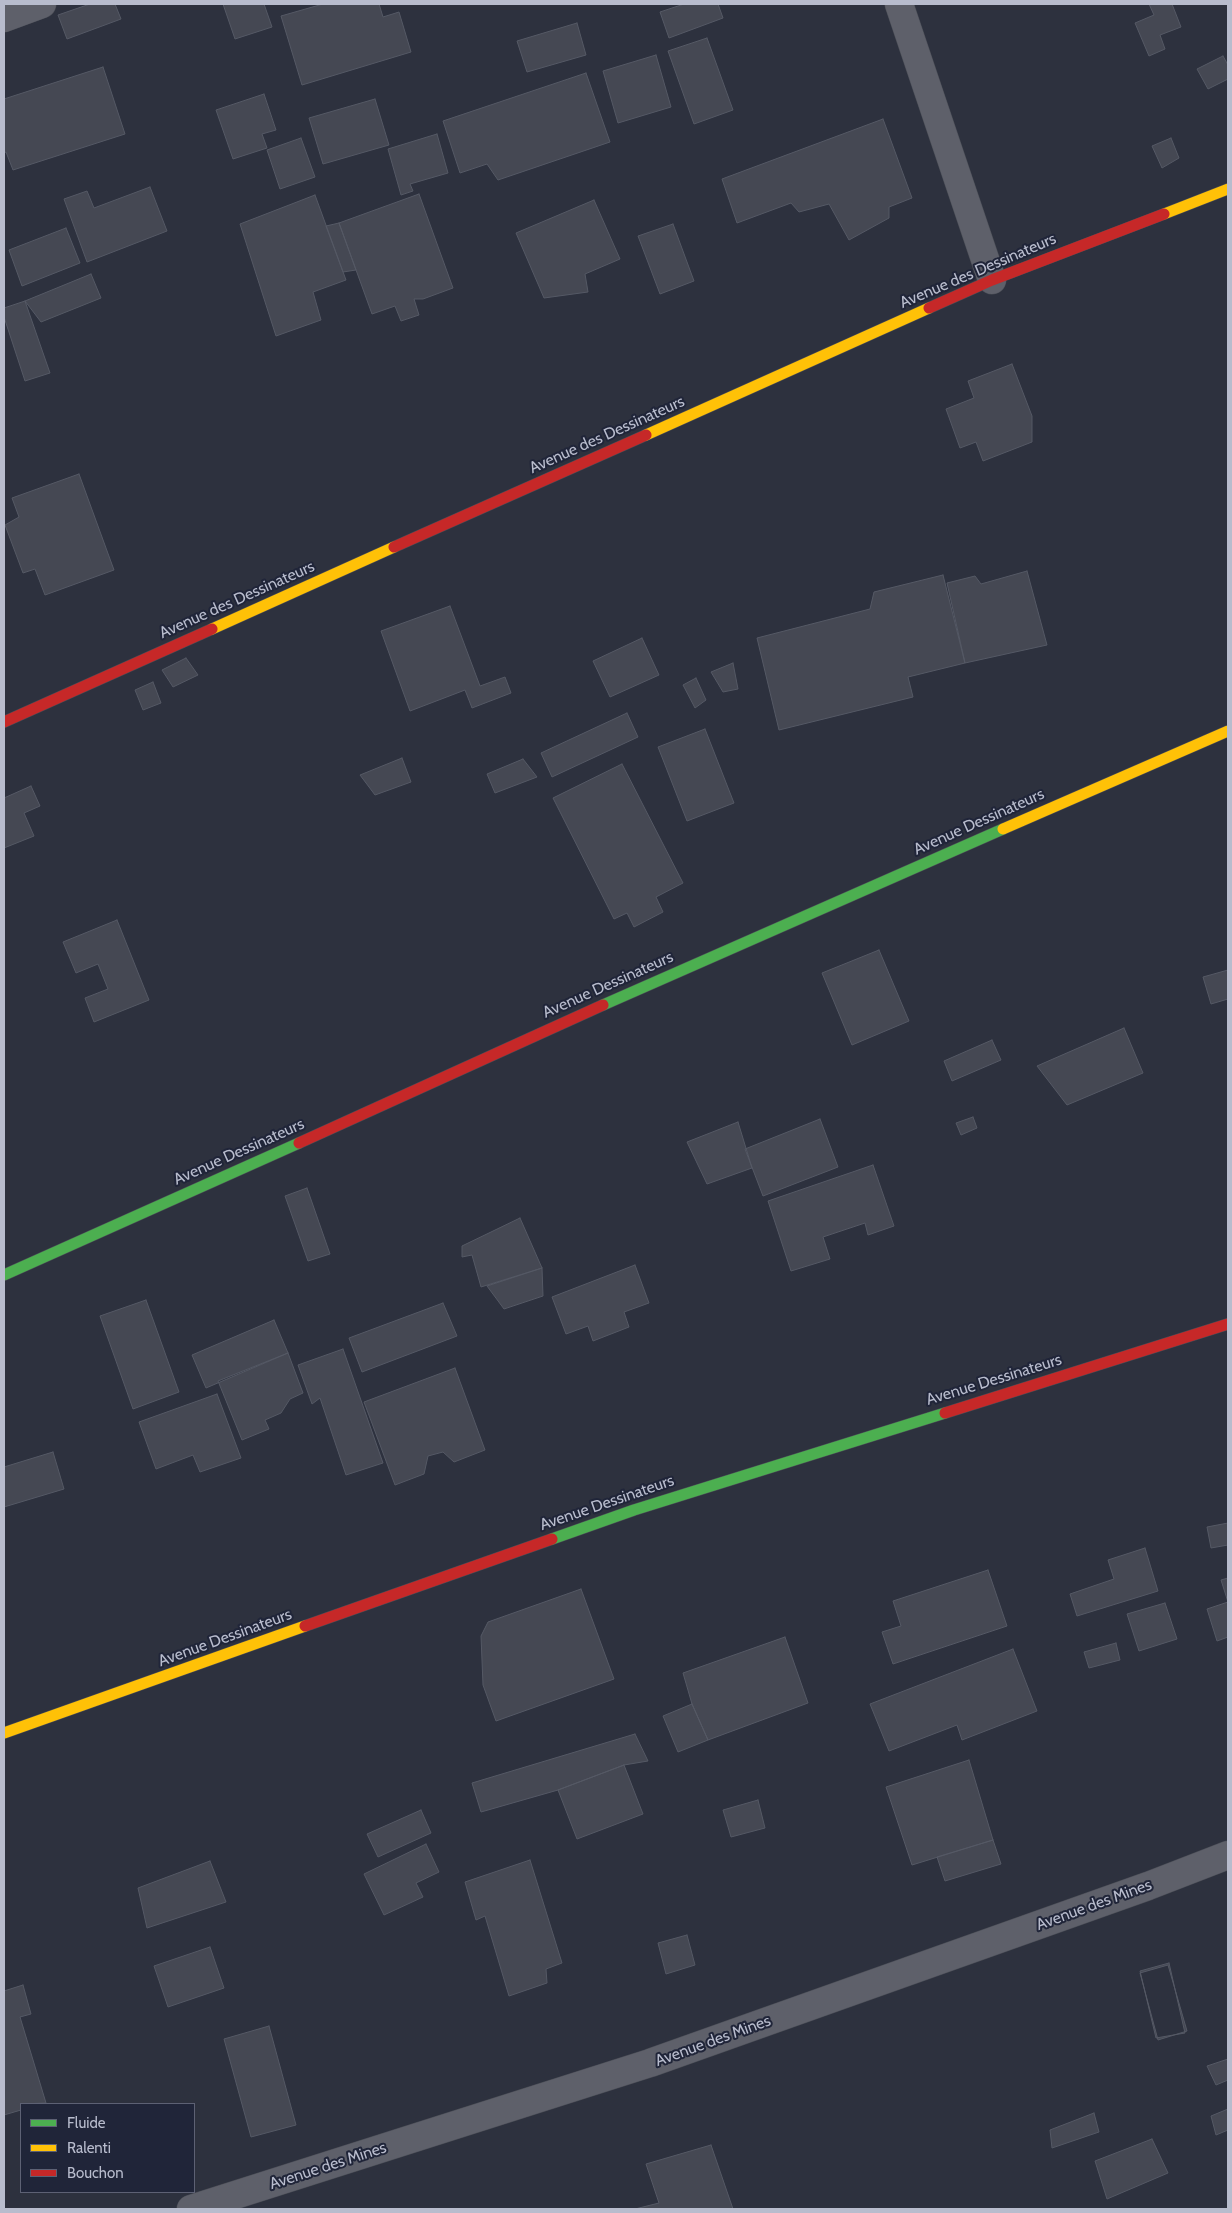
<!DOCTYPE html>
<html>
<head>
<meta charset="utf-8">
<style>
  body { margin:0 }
  #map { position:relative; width:1232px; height:2213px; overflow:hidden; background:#2d313e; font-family:Cabin,sans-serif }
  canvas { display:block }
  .frame { position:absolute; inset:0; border:5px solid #b8bccd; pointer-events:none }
  .legend { position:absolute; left:20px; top:2103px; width:175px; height:90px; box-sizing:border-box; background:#202539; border:1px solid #5d6174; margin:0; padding:6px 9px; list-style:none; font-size:15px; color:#b8bccd }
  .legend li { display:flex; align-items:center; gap:10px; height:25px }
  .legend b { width:25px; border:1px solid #5d6174 }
</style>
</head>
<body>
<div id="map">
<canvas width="1232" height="2213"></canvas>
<div class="frame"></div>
<ul class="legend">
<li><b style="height:6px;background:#4caf50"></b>Fluide</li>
<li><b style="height:6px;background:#ffc107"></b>Ralenti</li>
<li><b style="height:6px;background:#c62828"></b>Bouchon</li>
</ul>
</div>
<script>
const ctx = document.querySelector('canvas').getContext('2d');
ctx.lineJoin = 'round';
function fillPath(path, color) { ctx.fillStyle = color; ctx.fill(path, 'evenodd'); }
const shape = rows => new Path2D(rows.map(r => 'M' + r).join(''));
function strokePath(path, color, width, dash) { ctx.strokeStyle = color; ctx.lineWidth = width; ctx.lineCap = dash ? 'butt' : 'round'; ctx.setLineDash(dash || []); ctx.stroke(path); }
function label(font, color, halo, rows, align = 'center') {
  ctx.font = font + ' Cabin,sans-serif'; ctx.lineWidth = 4; ctx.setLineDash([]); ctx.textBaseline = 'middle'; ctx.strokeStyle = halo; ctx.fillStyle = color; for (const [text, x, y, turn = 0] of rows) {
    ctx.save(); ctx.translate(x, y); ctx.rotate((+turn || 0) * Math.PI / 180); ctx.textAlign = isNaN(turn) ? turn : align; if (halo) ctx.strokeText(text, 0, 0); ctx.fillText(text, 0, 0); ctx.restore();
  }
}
const building = shape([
  [90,4,115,4,121,19,67,39,58,15,90,4],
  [223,4,264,4,272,27,235,39,223,4],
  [323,4,379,4,383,17,399,12,411,52,302,85,281,16,323,4],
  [684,4,718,4,723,18,669,38,660,12,684,4],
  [1149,4,1172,4,1181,27,1160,35,1165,49,1149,56,1135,23,1154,15,1149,4],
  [577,23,586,55,527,72,517,41,577,23],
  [707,38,733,110,694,124,668,51,707,38],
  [656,55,671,107,618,123,603,71,656,55],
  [1223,56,1228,65,1228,79,1208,89,1197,69,1223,56],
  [103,67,125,134,13,170,6,152,4,153,4,99,103,67],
  [586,73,610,142,498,180,487,164,460,173,443,121,586,73],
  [264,94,276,130,262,134,267,148,233,159,216,110,264,94],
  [375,99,389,145,323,164,309,118,375,99],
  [883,119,912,198,889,207,889,218,849,240,829,204,799,212,791,203,737,223,722,179,883,119],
  [437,134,448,173,410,184,413,191,401,195,388,149,437,134],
  [301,138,315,177,280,189,267,150,301,138],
  [1171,138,1179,158,1162,168,1152,146,1171,138],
  [150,187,167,231,87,262,64,199,87,191,94,208,150,187],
  [419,194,453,288,423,299,414,299,419,315,401,321,395,306,372,314,339,223,419,194],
  [315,195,346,280,313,292,321,320,276,336,240,224,315,195],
  [594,200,620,259,585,274,588,292,544,298,516,233,594,200],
  [339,223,356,270,343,272,326,226,339,223],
  [673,224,694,281,660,294,638,236,673,224],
  [66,228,80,263,22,286,9,250,66,228],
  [91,274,101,298,41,322,25,301,91,274],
  [25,301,50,373,25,381,4,317,4,308,25,301],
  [1012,364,1032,416,1032,442,983,461,976,442,960,448,946,409,974,398,968,381,1012,364],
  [79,474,114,570,45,595,35,569,23,573,5,525,19,517,12,498,79,474],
  [1027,571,1047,645,965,663,947,583,975,576,981,584,1027,571],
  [943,575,965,663,908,677,913,697,779,730,757,638,870,609,874,592,943,575],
  [450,606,480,686,505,677,511,693,472,708,465,690,410,711,381,631,450,606],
  [642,638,659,675,610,697,593,661,642,638],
  [186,658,198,675,173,687,162,670,186,658],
  [733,663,738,689,723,692,711,672,733,663],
  [696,678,706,700,695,708,683,685,696,678],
  [153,682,161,703,143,710,135,690,153,682],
  [627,713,638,737,552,777,541,753,627,713],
  [705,729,734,803,687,821,658,747,705,729],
  [402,758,411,782,375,795,360,775,402,758],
  [523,759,537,777,495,793,487,774,523,759],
  [622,764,683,883,656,897,663,912,634,927,627,913,614,919,553,798,622,764],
  [31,786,40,806,24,813,34,836,4,848,4,798,31,786],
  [117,920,149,1000,94,1022,85,998,108,989,98,964,76,973,63,942,117,920],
  [879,950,909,1021,852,1045,822,973,879,950],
  [1228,970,1228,999,1211,1004,1203,977,1228,970],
  [1124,1028,1143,1073,1067,1105,1037,1066,1124,1028],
  [992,1040,1001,1060,952,1081,944,1061,992,1040],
  [973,1117,977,1128,961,1135,956,1123,973,1117],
  [820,1119,838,1167,763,1196,745,1149,820,1119],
  [738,1122,752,1168,707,1184,687,1142,738,1122],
  [873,1165,894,1226,868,1235,865,1223,823,1237,830,1259,791,1271,768,1201,873,1165],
  [307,1188,330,1254,308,1261,285,1196,307,1188],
  [520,1218,542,1268,481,1287,472,1255,462,1257,462,1246,520,1218],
  [635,1265,649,1303,624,1312,629,1327,593,1341,588,1326,566,1334,552,1297,635,1265],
  [542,1268,543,1296,504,1309,487,1286,542,1268],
  [146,1300,179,1392,133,1409,100,1316,146,1300],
  [443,1303,457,1336,362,1372,349,1338,443,1303],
  [274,1320,288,1353,206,1388,192,1355,274,1320],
  [343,1349,383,1463,346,1475,320,1398,312,1404,298,1365,343,1349],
  [288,1353,303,1393,290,1399,281,1413,265,1420,269,1429,242,1440,218,1381,288,1353],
  [455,1368,485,1450,454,1462,443,1452,428,1456,424,1474,395,1485,364,1402,455,1368],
  [217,1394,241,1458,200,1472,193,1455,156,1469,139,1422,217,1394],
  [53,1452,64,1489,4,1507,4,1467,53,1452],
  [1228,1523,1228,1545,1211,1548,1207,1527,1228,1523],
  [1145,1548,1158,1591,1077,1616,1070,1594,1114,1579,1108,1560,1145,1548],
  [988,1570,1007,1626,893,1664,882,1632,901,1626,893,1601,988,1570],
  [1228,1578,1228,1637,1217,1641,1207,1609,1228,1602,1221,1580,1228,1578],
  [581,1589,614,1679,496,1721,483,1685,481,1636,488,1622,581,1589],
  [1165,1603,1177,1639,1139,1651,1127,1614,1165,1603],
  [785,1637,808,1703,708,1740,692,1704,683,1673,785,1637],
  [1116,1643,1120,1660,1089,1668,1084,1652,1116,1643],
  [1013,1649,1037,1711,962,1740,957,1725,889,1751,870,1704,1013,1649],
  [692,1704,708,1740,678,1752,663,1716,692,1704],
  [635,1734,648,1761,624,1765,558,1790,481,1812,472,1783,635,1734],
  [969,1760,993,1840,912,1865,886,1787,969,1760],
  [624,1765,643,1814,577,1839,558,1790,624,1765],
  [758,1800,765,1828,731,1837,723,1810,758,1800],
  [421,1810,431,1833,378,1857,367,1834,421,1810],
  [993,1840,1001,1864,945,1881,937,1857,993,1840],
  [426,1844,439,1872,416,1883,423,1897,384,1915,364,1874,426,1844],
  [530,1860,562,1963,546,1969,547,1983,509,1996,485,1916,476,1920,465,1882,530,1860],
  [210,1861,226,1902,147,1928,138,1888,210,1861],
  [687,1935,695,1965,666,1974,658,1943,687,1935],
  [210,1947,224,1988,168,2007,154,1966,210,1947],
  [1169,1963,1185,2033,1156,2038,1140,1971,1169,1963],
  [1168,1965,1187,2031,1158,2040,1140,1973,1168,1965],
  [23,1985,31,2014,20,2017,46,2103,21,2104,21,2110,4,2115,4,1991,23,1985],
  [269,2026,296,2125,251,2137,224,2039,269,2026],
  [1228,2059,1228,2080,1216,2085,1207,2066,1228,2059],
  [1228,2109,1228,2130,1216,2135,1211,2116,1228,2109],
  [1094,2113,1099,2132,1052,2148,1050,2130,1094,2113],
  [1152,2139,1168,2173,1107,2199,1095,2161,1152,2139],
  [711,2145,733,2209,635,2209,659,2203,646,2164,711,2145]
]);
const street = shape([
  [899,4,992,280],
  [4,18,42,4],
  [191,2209,650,2063,1148,1886,1228,1855]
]);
const fast = shape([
  [603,1005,1003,829],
  [4,1275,299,1143],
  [552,1539,634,1510,945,1413]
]);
const slow = shape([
  [1164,214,1228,189],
  [646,435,929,308],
  [212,629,394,547],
  [1003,829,1228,731],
  [4,1733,305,1626]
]);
const jam = shape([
  [929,308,992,280,1164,214],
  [394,547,646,435],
  [4,722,212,629],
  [299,1143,603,1005],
  [945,1413,1228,1324],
  [305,1626,552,1539]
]);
const streetNames = [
  ["Avenue des Dessinateurs",978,271,-23],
  ["Avenue des Dessinateurs",607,435,-24],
  ["Avenue des Dessinateurs",237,600,-24],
  ["Avenue Dessinateurs",979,822,-24],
  ["Avenue Dessinateurs",608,985,-24],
  ["Avenue Dessinateurs",239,1152,-24],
  ["Avenue Dessinateurs",994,1380,-17],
  ["Avenue Dessinateurs",607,1503,-19],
  ["Avenue Dessinateurs",225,1638,-20],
  ["Avenue des Mines",1094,1905,-20],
  ["Avenue des Mines",713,2041,-20],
  ["Avenue des Mines",328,2166,-18]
];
fillPath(building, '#454853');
strokePath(building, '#555965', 1);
strokePath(street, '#4a4d56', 29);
strokePath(fast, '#4a4d56', 12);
strokePath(slow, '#4a4d56', 12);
strokePath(jam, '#4a4d56', 12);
strokePath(street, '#5e606a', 28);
strokePath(fast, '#4caf50', 11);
strokePath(slow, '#ffc107', 11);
strokePath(jam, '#c62828', 11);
label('16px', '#b8bccd', '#202539', streetNames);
</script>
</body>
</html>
